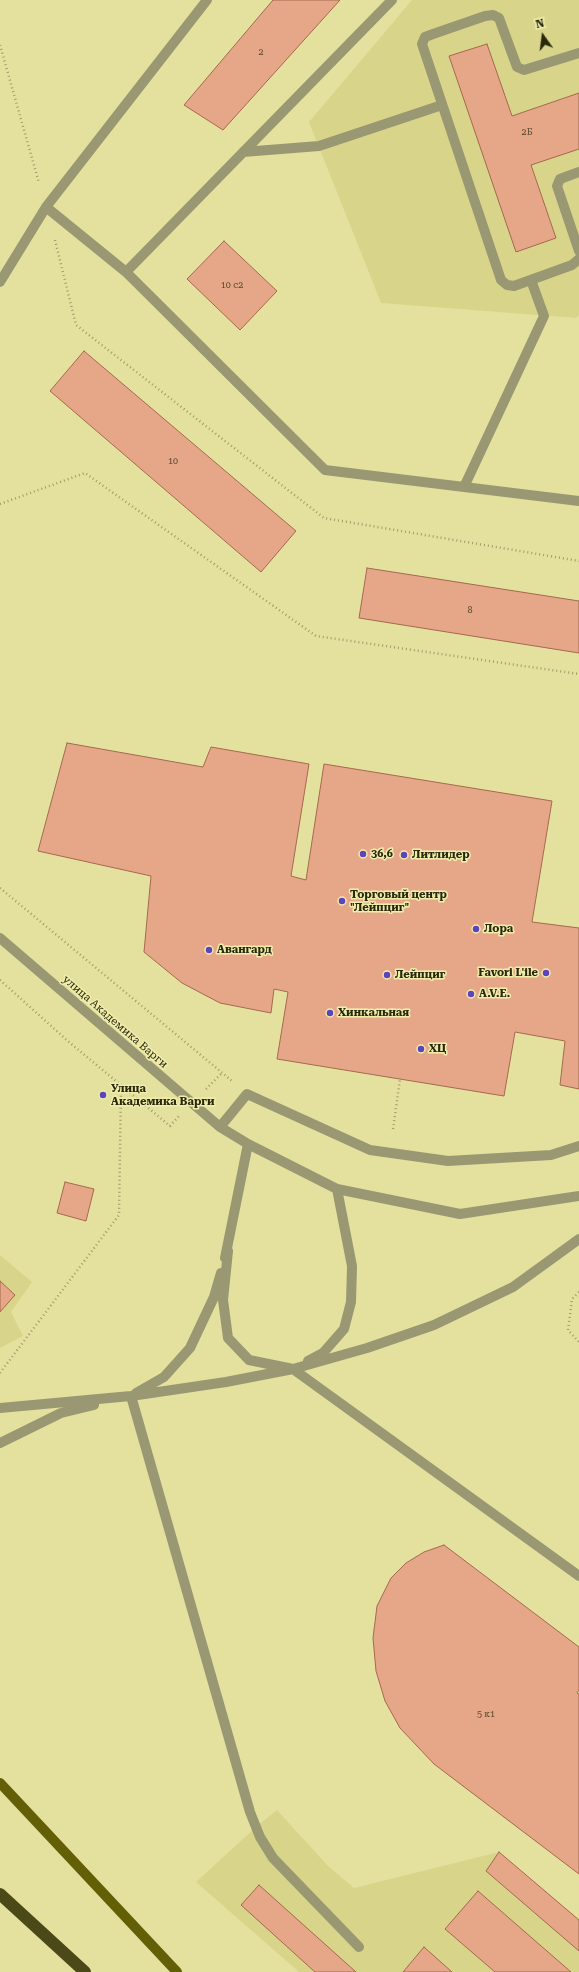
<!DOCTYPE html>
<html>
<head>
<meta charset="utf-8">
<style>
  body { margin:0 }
  #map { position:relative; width:579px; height:1972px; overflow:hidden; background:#e4e19f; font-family:"Roboto Serif",serif }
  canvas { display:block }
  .north { position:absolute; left:523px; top:16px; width:40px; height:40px; -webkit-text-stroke:3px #f1eeab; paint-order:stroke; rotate:346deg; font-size:11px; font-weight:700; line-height:16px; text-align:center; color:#29280d }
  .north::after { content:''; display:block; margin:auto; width:14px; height:18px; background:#29280d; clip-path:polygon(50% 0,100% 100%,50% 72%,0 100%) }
</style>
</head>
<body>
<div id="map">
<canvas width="579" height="1972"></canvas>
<div class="north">N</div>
</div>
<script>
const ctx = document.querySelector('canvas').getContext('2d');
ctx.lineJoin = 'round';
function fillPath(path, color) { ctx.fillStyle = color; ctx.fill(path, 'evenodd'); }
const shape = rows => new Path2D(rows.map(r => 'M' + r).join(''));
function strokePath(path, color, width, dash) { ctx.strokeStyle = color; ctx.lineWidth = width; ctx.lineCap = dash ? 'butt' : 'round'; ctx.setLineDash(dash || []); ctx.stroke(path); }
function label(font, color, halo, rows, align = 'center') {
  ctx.font = font + ' "Roboto Serif",serif'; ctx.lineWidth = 3; ctx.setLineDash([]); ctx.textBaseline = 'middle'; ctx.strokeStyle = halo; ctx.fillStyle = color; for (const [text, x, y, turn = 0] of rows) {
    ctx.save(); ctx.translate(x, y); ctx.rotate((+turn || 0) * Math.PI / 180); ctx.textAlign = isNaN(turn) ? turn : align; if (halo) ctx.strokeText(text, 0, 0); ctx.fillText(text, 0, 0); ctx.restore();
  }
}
const built = shape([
  [412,0,579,0,579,315,576,318,381,303,309,122],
  [0,1255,32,1282,11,1312,23,1336,0,1348],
  [277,1810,328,1866,354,1888,499,1852,579,1920,579,1972,299,1972,196,1882,256,1827]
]);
const building = shape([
  [273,0,340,0,223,130,184,105,273,0],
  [487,44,512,116,579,93,579,149,531,165,556,238,516,252,449,56,487,44],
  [224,241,277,291,240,330,187,279,224,241],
  [84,351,296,531,261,572,50,391,84,351],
  [367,568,579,601,579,653,359,618,367,568],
  [67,743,203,767,211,747,309,764,291,876,306,880,324,764,552,801,532,922,579,928,579,1089,560,1085,565,1041,515,1032,504,1096,277,1059,288,992,274,989,271,1013,220,1003,182,983,144,952,151,876,38,851,67,743],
  [65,1182,94,1189,86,1221,57,1213,65,1182],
  [0,1281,15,1295,0,1312,0,1281],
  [444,1545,579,1647,579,1690,577,1693,579,1694,579,1874,434,1764,400,1728,385,1701,376,1671,373,1638,377,1606,391,1578,406,1563,424,1552,444,1545],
  [499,1852,579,1920,579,1951,486,1871,499,1852],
  [259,1885,356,1972,315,1972,241,1905,259,1885],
  [478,1891,571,1972,495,1972,445,1929,478,1891],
  [424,1947,452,1972,403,1972,424,1947]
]);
const path = shape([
  [0,45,39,183],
  [55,240,76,325,324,518,579,561],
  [0,504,85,473,316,636,579,674],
  [0,888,232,1081],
  [0,980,69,1042,170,1126,179,1116],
  [206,1089,222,1073],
  [393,1129,400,1079],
  [579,1292,572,1299,568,1330,579,1342],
  [0,1373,119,1215,121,1086]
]);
const minor = shape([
  [579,53,524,70,517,67,499,18,493,15,485,16,433,34,425,37,422,44,501,280,507,285,514,286,572,265,579,259],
  [243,152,319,146,442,105],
  [579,172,560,179,557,186,579,251],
  [46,207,126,272,392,0],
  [126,272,325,470,579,501],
  [0,282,46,207,207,0],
  [464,487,544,316,531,280],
  [0,938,220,1127,248,1144,337,1189,460,1214,579,1196],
  [220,1127,247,1094,370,1150,448,1161,551,1155,579,1146],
  [228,1251,223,1300,228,1338,249,1360,293,1369,579,1576],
  [225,1258,248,1144],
  [308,1361,323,1353,344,1329,351,1302,352,1266,337,1189],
  [136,1393,164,1377,190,1348,214,1297,221,1273],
  [131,1396,250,1812,260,1837,273,1858,359,1947],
  [0,1408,131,1396,226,1382,293,1369,367,1348,434,1325,513,1287,579,1239],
  [0,1443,61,1413,94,1405]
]);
const major = shape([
  [0,1783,177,1972]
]);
const highway = shape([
  [0,1894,85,1972]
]);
const markers = [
  [363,854,4,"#5b44bc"],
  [404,855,4,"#5b44bc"],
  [342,901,4,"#5b44bc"],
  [476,929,4,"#5b44bc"],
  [209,950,4,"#5b44bc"],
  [546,973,4,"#5b44bc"],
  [387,975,4,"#5b44bc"],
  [471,994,4,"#5b44bc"],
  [330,1013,4,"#5b44bc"],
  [421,1049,4,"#5b44bc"],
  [103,1095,4,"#5b44bc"]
];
const numberNames = [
  ["2",261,52],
  ["2Б",527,132],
  ["10 с2",232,285],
  ["10",173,461],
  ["8",470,610],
  ["5 к1",486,1714]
];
const poiNames = [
  ["36,6",371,854],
  ["Литлидер",412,855],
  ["Торговый центр",350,895],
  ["\"Лейпциг\"",350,908],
  ["Лора",484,929],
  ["Авангард",217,950],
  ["Favori L'ile",538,973,"right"],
  ["Лейпциг",395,975],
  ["A.V.E.",479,994],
  ["Хинкальная",338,1013],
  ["ХЦ",429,1049],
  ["Улица",111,1089],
  ["Академика Варги",111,1102]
];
const streetNames = [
  ["улица Академика Варги",115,1022,41]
];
fillPath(built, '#d8d58a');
fillPath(building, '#e6a789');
strokePath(building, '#a4694d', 1);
strokePath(path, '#9f9d6a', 2.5, [1, 3]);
strokePath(minor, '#9a9873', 10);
strokePath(major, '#635f07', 10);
strokePath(highway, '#4c4918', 12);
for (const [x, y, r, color] of markers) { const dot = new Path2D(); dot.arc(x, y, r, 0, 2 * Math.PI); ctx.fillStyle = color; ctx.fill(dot); strokePath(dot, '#f1eeab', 1.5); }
label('9px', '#58482c', null, numberNames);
label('bold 11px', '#29280d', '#f1eeab', poiNames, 'left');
label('11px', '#29280d', '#f1eeab', streetNames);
</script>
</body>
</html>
